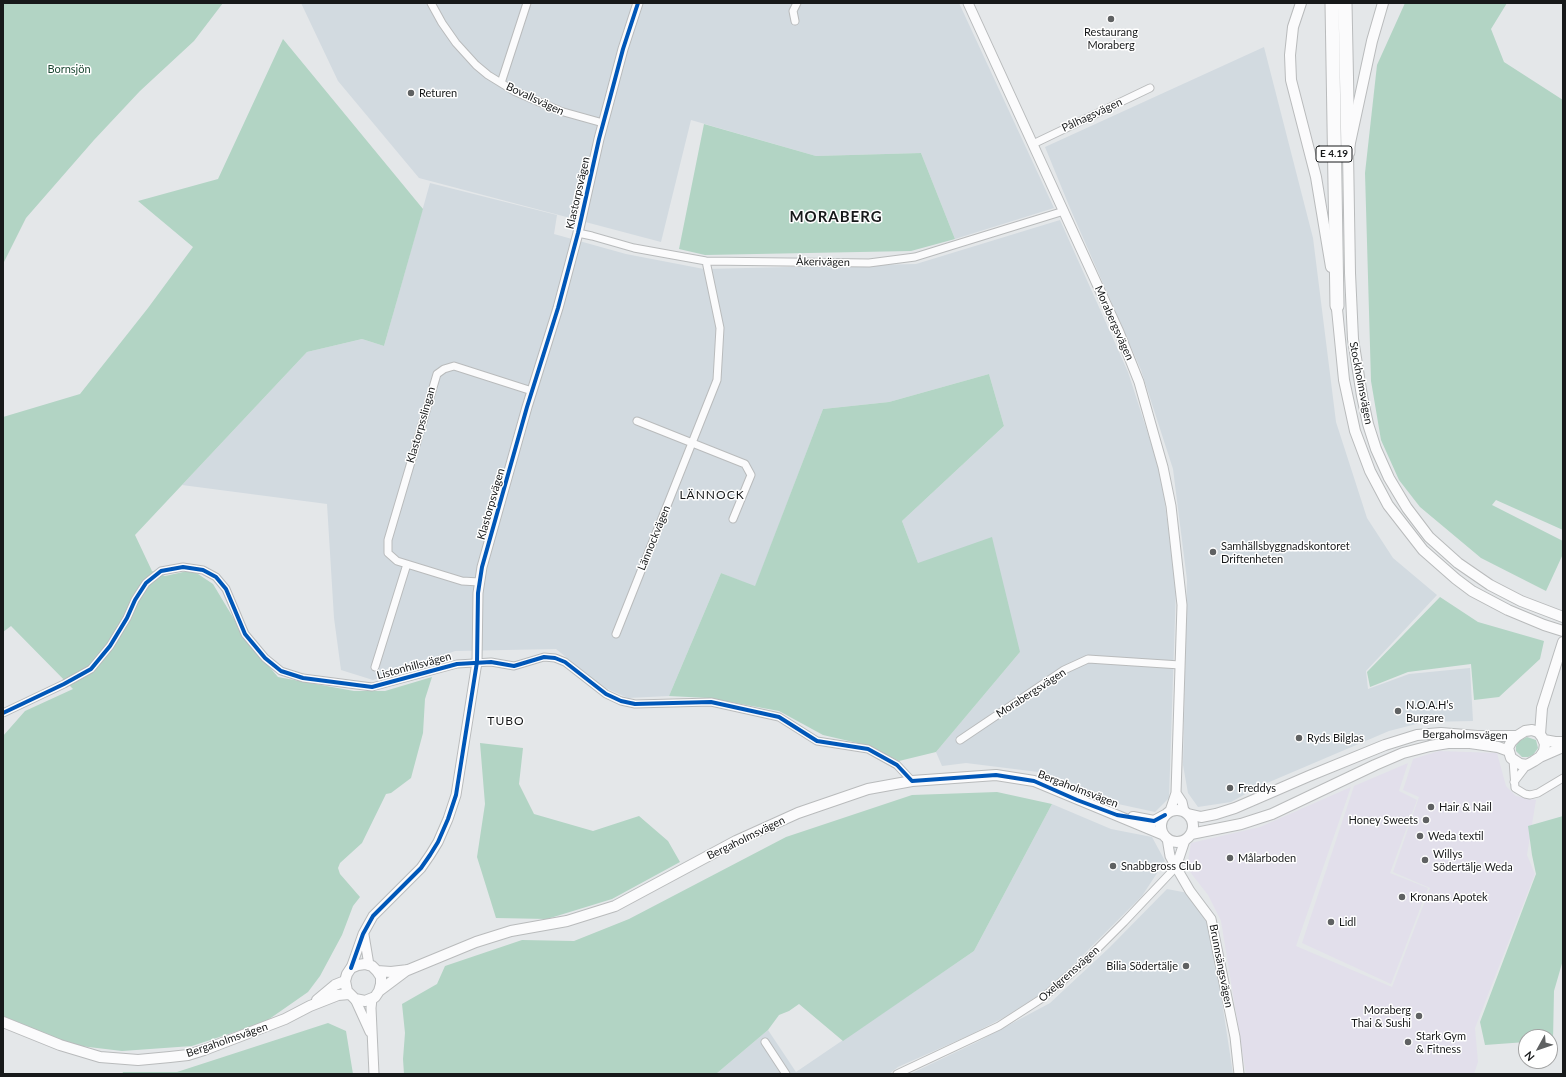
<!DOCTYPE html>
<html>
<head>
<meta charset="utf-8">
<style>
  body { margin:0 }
  #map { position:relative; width:1566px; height:1077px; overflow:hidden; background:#e4e7e9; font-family:Lato,sans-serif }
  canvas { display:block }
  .frame { position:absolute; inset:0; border:4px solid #17191a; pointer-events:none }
  .north { position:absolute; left:1518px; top:1029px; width:40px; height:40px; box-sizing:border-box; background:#fff; border:1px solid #a2a3a3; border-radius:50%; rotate:230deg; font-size:11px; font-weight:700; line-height:16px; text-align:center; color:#17191a }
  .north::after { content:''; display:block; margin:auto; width:14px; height:18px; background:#5f6162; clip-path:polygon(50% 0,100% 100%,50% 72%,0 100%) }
</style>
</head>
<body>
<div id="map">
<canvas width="1566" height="1077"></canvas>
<div class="frame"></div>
<div class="north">N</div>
</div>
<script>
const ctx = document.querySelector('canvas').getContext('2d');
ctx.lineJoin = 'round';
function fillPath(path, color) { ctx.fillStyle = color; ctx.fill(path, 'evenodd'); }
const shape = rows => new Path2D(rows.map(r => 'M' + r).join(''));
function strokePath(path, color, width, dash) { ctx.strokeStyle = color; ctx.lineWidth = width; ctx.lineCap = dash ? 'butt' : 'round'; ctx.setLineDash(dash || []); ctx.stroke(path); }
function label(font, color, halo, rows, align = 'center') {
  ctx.font = font + ' Lato,sans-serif'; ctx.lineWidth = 3; ctx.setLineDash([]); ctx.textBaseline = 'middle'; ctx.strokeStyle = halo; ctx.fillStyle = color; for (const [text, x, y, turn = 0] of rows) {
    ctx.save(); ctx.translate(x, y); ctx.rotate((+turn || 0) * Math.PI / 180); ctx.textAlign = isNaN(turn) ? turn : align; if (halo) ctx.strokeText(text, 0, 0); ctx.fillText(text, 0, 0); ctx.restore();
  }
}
const commercial = shape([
  [1439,751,1497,753,1506,786,1516,796,1536,800,1527,855,1535,874,1475,1028,1478,1062,1474,1074,1246,1074,1221,921,1208,895,1187,868,1191,843,1260,827,1351,787,1296,946,1392,987,1430,888,1393,872,1419,797,1403,790,1413,759],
  [1408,763,1399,791,1417,800,1390,873,1428,888,1391,984,1302,943,1354,786]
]);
const built = shape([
  [301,3,959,3,1054,208,955,239,921,153,816,156,691,120,661,242,419,178,338,81],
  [1264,47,1313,238,1336,422,1367,518,1393,558,1437,595,1366,671,1368,689,1409,674,1470,668,1473,721,1424,722,1389,731,1260,786,1231,802,1198,807,1188,793,1183,765,1187,580,1173,469,1141,370,1070,208,1045,147],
  [430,183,557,215,554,234,626,254,704,269,916,264,1060,220,1128,372,1161,474,1176,587,1169,798,1155,812,1118,804,1074,790,1038,772,966,763,942,766,936,752,1020,652,918,563,902,521,1004,426,989,374,889,402,823,409,755,587,721,573,669,696,628,698,603,687,556,649,455,651,373,680,341,670,334,618,327,504,182,485,307,352,362,339,384,346],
  [1052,804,1111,829,1152,837,1165,861,1142,896,1056,982,1039,995,1005,1017,970,1035,898,1067,889,1074,716,1074,768,1030,796,1072,974,951],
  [1167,889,1188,893,1210,923,1233,1074,910,1074,977,1042,1050,1003,1110,947]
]);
const green = shape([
  [3,3,223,3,194,41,140,91,94,140,26,218,3,264],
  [1405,3,1507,3,1491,29,1504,62,1563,100,1563,530,1496,500,1492,505,1563,541,1563,554,1546,591,1481,558,1420,507,1399,480,1381,440,1371,381,1365,173,1377,65],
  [283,39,423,209,384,346,362,339,307,352,135,535,152,571,165,576,192,570,213,584,246,639,278,677,354,691,385,691,432,677,425,699,423,733,411,778,391,793,386,794,362,843,340,863,338,868,340,874,360,897,353,906,342,935,320,976,308,992,265,1022,192,1046,122,1051,72,1045,3,1016,3,736,25,711,73,689,11,626,3,632,3,417,80,394,148,308,193,247,138,201,218,179],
  [704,124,816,156,921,153,955,239,911,251,705,255,679,249],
  [989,374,1004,426,902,521,918,563,992,537,1020,652,936,752,899,761,866,745,823,735,779,711,708,698,669,696,721,573,755,586,823,409,889,402],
  [1440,597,1478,622,1544,641,1540,659,1499,697,1474,700,1471,664,1408,672,1370,687,1367,672],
  [1527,737,1536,740,1538,748,1533,755,1528,757,1522,757,1516,751,1516,746,1519,741],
  [480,743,523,748,519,784,534,814,593,831,639,816,668,841,680,862,612,899,547,919,496,918,477,857,485,804],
  [997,792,1052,804,974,951,843,1041,799,1004,789,1011,779,1015,768,1030,716,1074,404,1074,403,1059,405,1033,402,1004,437,984,445,966,522,940,574,941,629,919,786,837,912,795],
  [1563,816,1563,960,1554,991,1553,1040,1550,1040,1550,1037,1526,1037,1526,1042,1485,1045,1480,1022,1536,874,1532,855,1528,826],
  [328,1023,346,1031,353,1074,122,1074,123,1072,177,1072]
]);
const minor = shape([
  [431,3,442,23,456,43,476,65,488,75,514,91,560,111,603,123],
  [795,21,793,11,797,3],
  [501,83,527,3],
  [1033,144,1150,88],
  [578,233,592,236,634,248,706,261,869,263,915,257,1064,211],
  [637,421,745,464,751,475,733,519],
  [479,582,462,581,397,561,388,553,388,540,437,374,444,369,454,366,532,391],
  [616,634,717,380,720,328,706,261],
  [375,667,407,564],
  [3,713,64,684,91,669,110,646,127,618,135,600,146,583,161,571,183,567,203,570,216,577,226,589,245,634,265,658,281,671,303,678,372,687,457,664,491,662,514,666,544,657,555,658,565,662,606,694,621,701,635,704,711,702,779,717,817,741,868,749,897,765,912,781],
  [960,740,1064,670,1088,659,1180,665],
  [1513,760,1515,788,1525,794,1530,795,1538,793,1563,778],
  [1514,782,1527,765],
  [765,1042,786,1074],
  [897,1074,999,1026,1044,997,1085,961,1124,922,1176,867]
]);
const tertiary = shape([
  [968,3,1119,332,1139,382,1163,467,1171,506,1182,605,1176,793,1170,811],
  [1176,793,1182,802,1184,811],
  [1167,838,1170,856,1176,867,1190,891,1211,919,1235,1037,1239,1074],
  [1176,867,1185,840],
  [364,935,369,965],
  [351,968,363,934,373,916,421,868,430,855,438,842,448,819,456,795,477,662,478,593,482,567,527,407,558,308,578,233,599,139,610,98,623,49,638,3],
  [355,999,370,1032],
  [372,999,371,1008,374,1074]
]);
const secondary = shape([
  [1301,3,1293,27,1290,55,1291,80,1316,177,1331,267],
  [1383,3,1372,41,1348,152,1350,273,1353,339,1362,396,1368,424,1376,449,1389,478,1407,508,1429,537,1458,563,1490,585,1521,601,1563,617],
  [1336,299,1344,380,1355,431,1370,471,1388,505,1423,550,1456,579,1472,591,1508,610,1544,625,1563,631],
  [1532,730,1538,732,1542,737,1545,744,1544,751,1540,757,1534,761,1527,765,1520,764,1511,758,1508,748,1511,742,1517,736,1525,731,1532,730],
  [1540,734,1542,708,1563,642],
  [1544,740,1555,742,1563,742],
  [1540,757,1563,747],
  '1161 826a16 16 0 1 1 32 0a16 16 0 1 1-32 0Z',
  [1188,814,1201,817,1216,814,1235,808,1309,776,1385,745,1417,735,1441,733,1477,736,1517,736],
  [1133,817,1154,821,1165,815],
  [1191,834,1241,824,1272,814,1375,765,1403,753,1430,746,1448,743,1470,743,1498,747,1509,751],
  [377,971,391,972,408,970,476,942,511,931,567,921,615,906,736,841,798,813,868,789,912,781,996,775,1034,781,1164,835],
  [379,991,381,984,381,977,377,971,372,966,365,964,358,965,351,968,347,974,345,981,347,991,355,999,365,1001,375,997,379,991,407,970],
  [317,1000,335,985,345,981],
  [3,1022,60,1045,100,1057,138,1060,170,1057,188,1055,204,1050,285,1019,310,1006,338,995,349,994]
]);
const motorway = shape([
  [1332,3,1337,306],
  [1345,3,1348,152]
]);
const cycleway = shape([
  [3,713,64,684,91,669,110,646,127,618,135,600,146,583,161,571,183,567,203,570,216,577,226,589,245,634,265,658,281,671,303,678,372,687,457,664,491,662,514,666,544,657,555,658,565,662,606,694,621,701,635,704,711,702,779,717,817,741,868,749,897,765,912,781,996,775,1034,781,1077,800,1117,815,1154,821,1165,815],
  [351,968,363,934,373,916,421,868,430,855,438,842,448,819,456,795,477,662,478,593,482,567,527,407,558,308,578,233,599,139,610,98,623,49,638,3]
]);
const markers = [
  [1111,19,4,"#5f6162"],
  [411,93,4,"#5f6162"],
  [1213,552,4,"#5f6162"],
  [1398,711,4,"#5f6162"],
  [1299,738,4,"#5f6162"],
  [1230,788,4,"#5f6162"],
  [1431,807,4,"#5f6162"],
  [1426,820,4,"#5f6162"],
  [1420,836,4,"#5f6162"],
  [1230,858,4,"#5f6162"],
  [1425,860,4,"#5f6162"],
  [1113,866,4,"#5f6162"],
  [1402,897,4,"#5f6162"],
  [1331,922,4,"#5f6162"],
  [1186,966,4,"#5f6162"],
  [1419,1016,4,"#5f6162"],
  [1408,1042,4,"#5f6162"]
];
const shields = [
  [1334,154,36]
];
const shieldNames = [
  ["E 4.19",1334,154]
];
const poiNames = [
  ["Restaurang",1111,32,"center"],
  ["Moraberg",1111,45,"center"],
  ["Returen",419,93],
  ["Samhällsbyggnadskontoret",1221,546],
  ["Driftenheten",1221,559],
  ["N.O.A.H’s",1406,705],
  ["Burgare",1406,718],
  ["Ryds Bilglas",1307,738],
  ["Freddys",1238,788],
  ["Hair & Nail",1439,807],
  ["Honey Sweets",1418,820,"right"],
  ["Weda textil",1428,836],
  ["Willys",1433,854],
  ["Södertälje Weda",1433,867],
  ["Målarboden",1238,858],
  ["Snabbgross Club",1121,866],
  ["Kronans Apotek",1410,897],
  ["Lidl",1339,922],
  ["Bilia Södertälje",1178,966,"right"],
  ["Moraberg",1411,1010,"right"],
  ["Thai & Sushi",1411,1023,"right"],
  ["Stark Gym",1416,1036],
  ["& Fitness",1416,1049]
];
const parkNames = [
  ["Bornsjön",69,69]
];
const streetNames = [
  ["Bovallsvägen",535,99,25],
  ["Pålhagsvägen",1092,115,-25],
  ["Klastorpsvägen",578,193,-77],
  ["Åkerivägen",823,262,1],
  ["Morabergsvägen",1114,323,66],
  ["Stockholmsvägen",1361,383,79],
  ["Klastorpsslingan",421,425,-74],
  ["Klastorpsvägen",491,504,-74],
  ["Lännockvägen",654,538,-68],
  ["Listonhillsvägen",414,666,-15],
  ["Morabergsvägen",1031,693,-33],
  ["Bergaholmsvägen",1465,735,1],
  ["Bergaholmsvägen",1078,789,21],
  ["Bergaholmsvägen",746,838,-26],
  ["Brunnsängsvägen",1221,966,79],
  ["Oxelgrensvägen",1069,974,-42],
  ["Bergaholmsvägen",227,1040,-19]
];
const neighbourhoodNames = [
  ["LÄNNOCK",712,495],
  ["TUBO",506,721]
];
const districtNames = [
  ["MORABERG",836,217]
];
fillPath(commercial, '#e2dfeb');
fillPath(built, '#d2dae0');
fillPath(green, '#b2d4c4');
strokePath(minor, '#b9bbbc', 9);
strokePath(tertiary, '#b9bbbc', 11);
strokePath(secondary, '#b9bbbc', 12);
strokePath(motorway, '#b9bbbc', 15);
strokePath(minor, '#fbfbfc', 7);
strokePath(tertiary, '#fbfbfc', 9);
strokePath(secondary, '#fbfbfc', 10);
strokePath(motorway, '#fbfbfc', 13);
strokePath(cycleway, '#0057b8', 4);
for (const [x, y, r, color] of markers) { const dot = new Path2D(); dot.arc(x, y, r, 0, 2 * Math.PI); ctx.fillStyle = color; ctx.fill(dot); strokePath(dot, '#fff', 1.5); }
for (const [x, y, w] of shields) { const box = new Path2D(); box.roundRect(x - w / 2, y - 8, w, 16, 3); ctx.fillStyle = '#fff'; ctx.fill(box); strokePath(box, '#17191a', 1); }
label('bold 10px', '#17191a', null, shieldNames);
label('11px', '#17191a', '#fff', poiNames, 'left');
label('11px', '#1c4833', '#fff', parkNames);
label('11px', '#17191a', '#fff', streetNames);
ctx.letterSpacing = '1px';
label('12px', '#17191a', '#fff', neighbourhoodNames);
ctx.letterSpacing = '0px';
ctx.letterSpacing = '1px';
label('bold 15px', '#17191a', '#fff', districtNames);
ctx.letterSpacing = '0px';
</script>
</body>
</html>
